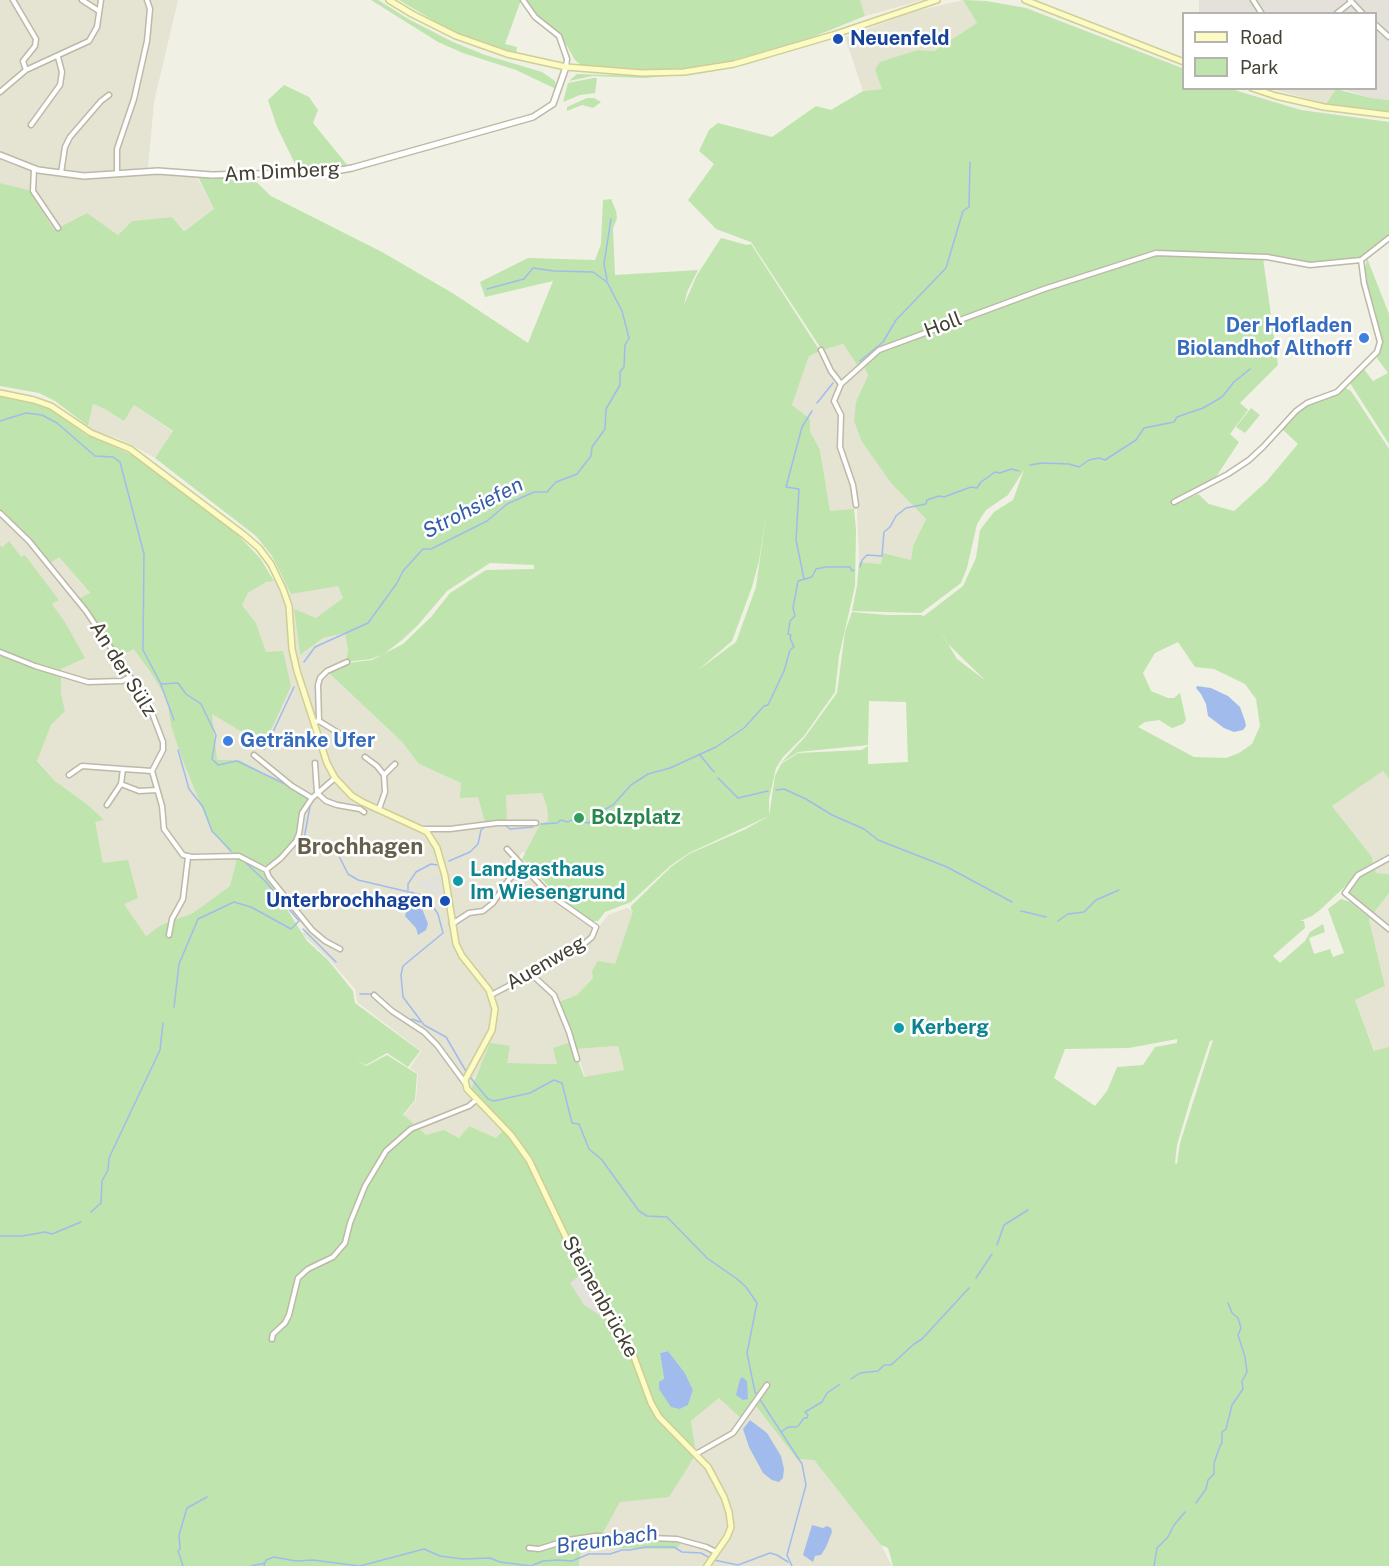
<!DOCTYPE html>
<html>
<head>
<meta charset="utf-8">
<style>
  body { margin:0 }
  #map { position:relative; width:1389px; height:1566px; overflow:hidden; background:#f1f0e4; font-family:"Public Sans",sans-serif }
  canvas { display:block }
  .legend { position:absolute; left:1182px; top:12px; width:195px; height:78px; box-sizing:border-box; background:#fff; border:2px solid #b4b3ae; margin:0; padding:8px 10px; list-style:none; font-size:18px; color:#434034 }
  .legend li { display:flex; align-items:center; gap:12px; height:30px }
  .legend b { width:30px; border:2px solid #b4b3ae }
</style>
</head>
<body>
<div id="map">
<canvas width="1389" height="1566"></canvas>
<ul class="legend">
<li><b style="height:8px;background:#fcfbc3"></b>Road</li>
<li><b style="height:16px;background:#bfe4ad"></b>Park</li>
</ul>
</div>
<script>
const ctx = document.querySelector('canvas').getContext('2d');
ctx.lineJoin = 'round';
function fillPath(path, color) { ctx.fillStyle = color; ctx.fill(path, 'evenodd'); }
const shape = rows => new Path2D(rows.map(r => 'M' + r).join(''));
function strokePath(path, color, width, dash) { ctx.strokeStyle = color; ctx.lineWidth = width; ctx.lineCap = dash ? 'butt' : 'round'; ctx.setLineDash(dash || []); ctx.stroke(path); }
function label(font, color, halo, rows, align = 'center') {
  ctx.font = font + ' "Public Sans",sans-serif'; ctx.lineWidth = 5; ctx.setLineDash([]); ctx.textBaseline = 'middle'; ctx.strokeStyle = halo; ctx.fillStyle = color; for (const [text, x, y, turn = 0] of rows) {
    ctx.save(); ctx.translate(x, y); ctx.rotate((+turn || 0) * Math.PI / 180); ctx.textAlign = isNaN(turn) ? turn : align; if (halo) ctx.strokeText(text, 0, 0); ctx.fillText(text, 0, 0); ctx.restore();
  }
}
const residential = shape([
  [0,0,178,0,154,102,148,168,194,172,214,209,184,230,172,217,132,221,118,235,87,213,54,230,29,190,0,183],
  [860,0,923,0,865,16],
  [963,0,977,23,934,51,917,50,875,71,883,89,863,91,845,37,916,11],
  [1272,89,1336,89,1326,104],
  [843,344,858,366,860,367,863,364,868,375,856,402,862,442,891,483,926,519,913,546,911,560,883,553,881,564,859,562,857,509,830,512,820,450,810,431,810,420,792,405,809,356,822,350],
  [93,404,105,409,124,421,134,405,173,432,155,458,120,439,92,430,69,413,88,426],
  [0,515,18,530,59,557,90,594,78,599,114,652,119,656,134,648,151,673,167,699,171,726,181,756,210,828,237,858,230,886,193,913,161,925,146,936,124,904,103,863,94,821,103,820,88,805,55,781,37,760,51,725,65,711,61,693,61,669,84,658,65,622,52,604,59,600,25,555,21,558,0,545],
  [284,579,291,593,338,585,343,598,316,618,294,610,300,655,323,638,346,633,348,650,346,662,327,671,402,742,419,764,461,783,505,795,542,792,547,807,548,821,540,824,525,853,522,852,516,862,538,886,580,920,593,927,599,927,608,915,627,908,633,911,615,964,593,978,577,995,557,1002,571,1042,558,1064,507,1063,481,1065,474,1079,506,1126,496,1138,469,1126,459,1138,444,1130,426,1136,404,1115,416,1100,418,1074,410,1068,421,1051,357,1002,355,989,330,960,302,934,306,930,282,900,265,874,297,842,301,832,308,804,312,799,240,760,216,761,212,713,264,745,266,653,256,623,242,605,248,593,266,582],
  [1383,771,1389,779,1389,874,1375,873,1372,857,1332,806],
  [1389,893,1389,1047,1375,1052,1355,1000,1385,986,1369,920],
  [618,1046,624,1070,585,1077,576,1049],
  [719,1398,754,1404,797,1459,814,1460,881,1545,892,1566,579,1566,581,1548,676,1549,672,1540,599,1538,620,1502,696,1454,691,1421]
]);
const industrial = shape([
  [1199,0,1389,0,1389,100,1371,98,1342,89,1376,88,1376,14,1344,13,1343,12,1340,14,1199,13]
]);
const green = shape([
  [371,0,378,0,410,20,453,42,485,55,542,72,555,81,556,89,516,70,463,53,438,42],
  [399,0,521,0,505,44,517,47,516,53,456,34],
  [525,0,860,0,865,16,808,39,723,63,684,70,627,69,581,65,575,60,560,34,536,17],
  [963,0,986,1,1026,8,1182,68,1184,88,1231,89,1301,110,1389,122,1389,236,1361,259,1310,264,1261,254,1155,251,1044,286,879,347,858,366,843,344,822,350,751,242,716,229,688,200,714,164,699,151,709,130,718,123,772,137,816,106,831,110,863,91,882,89,875,70,880,62,918,50,934,51,977,23],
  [808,46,745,65,701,73,644,78,592,76,569,81,577,74,643,76,705,71,757,61],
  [593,78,597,78,595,93,580,95,563,102,568,83],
  [284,85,309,97,318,110,313,123,348,166,330,169,298,170,277,127,268,100],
  [1336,89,1371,98,1389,100,1389,112,1326,104],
  [587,98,594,98,601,102,593,108,582,105,567,111,567,107],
  [198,177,252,178,271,196,382,252,454,294,528,343,553,281,485,297,480,282,528,258,595,260,601,244,603,200,611,199,616,211,617,218,613,229,615,275,698,270,687,292,684,305,697,275,721,238,747,245,751,244,820,351,809,356,792,405,810,419,810,431,820,450,830,511,854,509,856,530,855,586,839,656,835,692,804,736,783,757,776,768,769,799,769,816,775,776,781,764,798,753,862,750,868,746,868,764,908,762,906,702,869,701,868,745,798,752,781,763,805,737,837,693,845,632,852,612,887,615,921,615,924,616,963,586,976,558,980,530,994,512,1013,500,1024,470,1008,495,986,510,977,524,967,568,961,583,921,613,852,611,857,586,859,562,881,564,883,553,911,560,913,546,926,519,891,483,862,442,854,421,856,402,868,375,863,364,885,350,977,313,1156,255,1263,258,1278,365,1240,403,1248,410,1230,434,1239,442,1214,480,1181,497,1181,502,1198,494,1209,504,1234,511,1266,482,1298,444,1282,429,1307,404,1343,387,1351,391,1389,449,1389,779,1383,771,1332,806,1372,857,1373,864,1357,875,1320,910,1312,916,1300,921,1304,921,1305,928,1273,956,1280,963,1305,941,1310,932,1323,924,1325,932,1309,938,1314,954,1330,949,1333,957,1344,953,1328,909,1341,899,1350,902,1370,918,1369,920,1385,986,1355,1000,1374,1051,1389,1047,1389,1566,893,1566,888,1548,881,1545,814,1460,797,1459,755,1405,742,1419,719,1398,691,1421,696,1454,669,1497,620,1502,600,1538,672,1540,681,1543,676,1549,581,1548,579,1566,0,1566,0,654,61,674,61,693,65,711,51,725,37,761,55,781,88,805,104,820,95,822,103,863,128,860,138,898,124,904,146,936,161,925,193,913,230,886,237,858,244,860,265,874,307,941,328,960,353,991,355,1003,420,1051,408,1067,387,1053,366,1065,356,1060,366,1066,387,1055,417,1074,415,1100,402,1116,404,1115,426,1135,444,1130,459,1138,469,1126,496,1138,504,1129,476,1100,471,1089,490,1043,510,1046,507,1063,557,1064,553,1048,571,1042,584,1077,624,1070,618,1046,576,1049,558,1002,577,995,593,978,592,971,598,961,615,964,633,911,631,909,631,906,671,867,689,854,746,829,769,816,689,853,670,866,631,902,605,912,598,921,591,921,551,893,553,891,524,860,521,861,540,824,548,821,547,807,542,793,506,795,507,821,485,822,478,797,460,798,461,783,419,764,402,742,328,672,347,663,372,660,403,644,431,617,450,593,486,570,534,569,534,565,490,563,447,591,418,625,402,640,384,654,371,659,346,662,348,650,345,633,323,638,300,655,294,609,316,618,343,598,338,586,291,594,272,556,256,536,155,458,173,431,134,405,124,421,105,409,93,404,88,426,55,401,39,393,0,386,0,183,29,190,54,230,87,213,118,235,132,221,172,217,184,231,214,209],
  [767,509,756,587,736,642,697,671,732,641,752,587,759,561],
  [936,624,947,643,986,681,957,659],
  [1178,642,1195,667,1214,669,1245,684,1256,699,1260,726,1252,744,1239,753,1226,758,1194,757,1138,727,1145,722,1159,720,1172,728,1183,724,1186,720,1180,693,1174,698,1168,698,1151,691,1143,673,1155,653],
  [1177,1039,1177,1043,1155,1047,1143,1065,1117,1067,1107,1091,1095,1106,1054,1078,1065,1049,1129,1048],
  [1213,1040,1180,1143,1177,1164,1175,1163,1177,1145,1190,1101,1210,1041],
  [535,1173,596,1298,634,1357,630,1360,576,1270],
  [668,1351,685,1373,693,1390,688,1405,680,1409,664,1380,660,1353],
  [1367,258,1389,314,1389,444,1350,383,1363,368,1373,381,1388,373,1377,358,1381,342,1375,310,1364,274],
  [0,396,48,407,85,434,139,458,235,532,260,558,274,581,266,582,248,593,242,605,256,623,266,652,283,651,291,686,264,745,212,714,217,760,240,760,309,798,300,814,295,841,280,857,270,865,261,866,240,853,231,853,210,828,181,756,171,726,167,699,151,673,134,649,119,656,78,599,90,593,59,557,49,564,20,529,0,512],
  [1251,408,1260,415,1245,433,1236,427],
  [9,541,21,557,25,555,59,600,52,604,65,622,85,658,61,669,61,672,35,665,0,651,0,545,3,547],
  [1374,867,1376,873,1389,874,1389,893,1373,914,1351,897,1349,889,1353,883]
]);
const parking = shape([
  [442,875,446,899,417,884,420,880],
  [579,1276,582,1281,604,1318,584,1305,570,1283]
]);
const water = shape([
  [1197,686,1211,688,1228,696,1240,707,1245,721,1246,726,1243,730,1234,732,1224,728,1208,716,1206,704,1201,694,1196,688],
  [413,903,421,906,428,924,426,930,418,935,416,928,405,916,409,905],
  [668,1351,685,1373,693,1390,688,1405,680,1409,671,1407,659,1389,659,1382,664,1379,660,1353],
  [742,1377,747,1381,748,1399,743,1400,736,1395,740,1379],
  [750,1420,767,1433,781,1456,784,1469,783,1478,779,1482,772,1480,763,1473,749,1447,743,1429],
  [812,1525,823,1528,827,1526,831,1528,832,1532,826,1547,821,1555,815,1556,813,1562,803,1555]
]);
const stream = shape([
  [607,280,604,264,611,219],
  [860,361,883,342,896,320,946,268,963,211,969,207,970,162],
  [817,403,833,383],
  [0,421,26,413,42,415,57,423,95,456,113,457,120,462,144,554,143,650,161,684,178,683,186,694,201,704,216,735,212,759,218,765,237,761,285,784,311,801,303,844,307,848,337,852,348,874,358,880,426,896,438,914,443,933,403,966,401,975,403,997,424,1025,446,1037,467,1073],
  [1030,465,1042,463,1069,464,1079,467,1089,460,1099,458,1105,460,1136,440,1144,428,1174,422,1177,417,1203,408,1222,397,1234,382,1250,369],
  [860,567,862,560,867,555,882,556,884,532,890,527,896,516,906,508,926,504,927,500,939,496,944,497,971,487,977,488,981,482,995,472,1000,473,1011,469,1019,471],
  [804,579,796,540,799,489,786,487,802,427,812,411],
  [304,662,315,647,368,623,397,583,403,571,423,549,431,549,487,521,507,504,534,492,547,492,556,482,577,474,591,456,592,447,605,429,606,409,620,385,620,372,624,367,625,345,629,338,622,311,607,282,593,272,554,271,533,268,524,279,487,289],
  [161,685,174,720],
  [265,749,294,687],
  [178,750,189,789,203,807,212,831,231,851],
  [699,754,714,772],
  [718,778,738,798,768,791],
  [776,790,784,789,806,799,832,815,864,829,878,840,947,867,1012,902],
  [541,824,557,823,561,820,568,822,571,820,588,823,593,820,596,814,613,805,631,785,648,774,670,768,716,747,744,728,764,706,768,705,784,671,790,650,794,647,790,638,791,635,788,634,790,621,795,616,793,608,798,581,812,577,816,569,826,567,850,567,852,571,854,570],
  [497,825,505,825,510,829,533,827],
  [449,861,470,852,478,844,481,830,486,826],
  [408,890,408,884,416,872,431,864,437,865],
  [1021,911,1046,917],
  [1058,921,1068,914,1084,912,1096,900,1119,890],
  [303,929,336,962],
  [360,994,371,994,373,996],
  [174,1007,179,964,198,919,234,902,251,907,291,929,299,921,265,881,246,863],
  [412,1019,420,1022],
  [470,1077,488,1099,494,1101,530,1093,554,1080,562,1083,572,1123,579,1124,589,1149,602,1160,639,1211,647,1216,667,1217,707,1258,737,1279,746,1287,757,1303,747,1353,755,1392,802,1464,806,1485,787,1555,792,1566],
  [91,1212,101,1203,102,1181,108,1170,109,1158,160,1050,163,1023],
  [0,1236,22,1236,45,1232,52,1234,81,1222],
  [997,1245,1004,1225,1028,1210],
  [976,1278,992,1254],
  [851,1379,860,1373,878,1371,884,1365,891,1365,914,1344,922,1339,969,1288],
  [781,1432,788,1427,796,1427,799,1425,804,1418,807,1418,808,1415,805,1412,822,1402,827,1393,840,1384],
  [1196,1503,1206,1489,1208,1480,1214,1474,1214,1463,1220,1446,1222,1443,1222,1432,1226,1429,1232,1405,1243,1389,1242,1381,1247,1372,1245,1357,1238,1335,1241,1328,1238,1318,1232,1313,1228,1303],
  [714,1560,738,1565,770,1553,777,1555,788,1562],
  [183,1566,178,1551,180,1549,179,1535,187,1508,207,1497],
  [251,1566,265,1563],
  [264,1566,266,1560,274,1557,296,1561,313,1560,359,1566],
  [360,1566,424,1549,440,1556,463,1559,490,1558,500,1562,531,1566,543,1561,558,1560,572,1561,589,1554,610,1554,622,1550,630,1550,646,1547,674,1547,682,1552,701,1553,710,1558],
  [1154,1566,1157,1548,1168,1537,1174,1525,1185,1512]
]);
const minor = shape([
  [13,0,36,39,35,46,23,61,26,70],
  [82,0,99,11],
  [523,0,535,17,559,36,567,59,566,67],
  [1253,0,1262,14],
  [1350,0,1363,14],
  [1336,14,1351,2],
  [1376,25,1389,37],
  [0,92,26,70,89,41,97,27,101,0],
  [31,125,60,85,62,72,58,57],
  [34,169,33,191,58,228],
  [61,173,65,147,70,137,101,101,109,95],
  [117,174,117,149,134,99,147,41,150,9,147,0],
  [821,350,831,371,841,384],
  [1174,502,1228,474,1249,460,1263,447,1296,411,1307,403,1337,392,1377,352,1380,342,1364,283,1361,260,1389,238],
  [856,505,853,485,840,447,841,415,834,401,841,384,879,350,1044,289,1156,253,1267,257,1310,265,1361,260],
  [0,513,29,541,86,611,149,705,163,742,163,750,152,771,162,806,164,829,183,855,192,857,239,856,266,870,281,858,296,841,299,834,302,813,312,798,335,778],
  [0,652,35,666,88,682,122,681,130,677],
  [319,721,345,737],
  [314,722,319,721,318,685,320,678,327,671,347,662],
  [254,755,292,786,312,798],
  [365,757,377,766,384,775],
  [315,763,317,793,326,801,337,805,360,809,364,812],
  [152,771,123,769,121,784,139,791,157,790],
  [69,775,82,766,123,769],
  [107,805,121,784],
  [379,809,385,792,384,775,395,764],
  [422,829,450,829,497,823,536,823],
  [1389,858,1358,875,1345,893,1389,929],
  [266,870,269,877,312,930,325,941,340,949],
  [452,924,469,913,483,911,493,903,507,882,522,865],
  [169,935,172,919,183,899,188,857],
  [529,972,554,995,569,1032,577,1059],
  [374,995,392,1011,424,1032,437,1045,465,1083],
  [491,995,516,982,529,972,585,943,592,937,596,927,549,894,507,849],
  [272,1339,273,1334,285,1323,289,1315,298,1278,308,1269,333,1257,345,1243,350,1223,365,1186,386,1151,411,1129,469,1106,476,1100],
  [696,1454,733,1433,767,1385],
  [529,1548,539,1549,568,1540,595,1536,677,1539,706,1547,716,1552]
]);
const tertiary = shape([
  [0,155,38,170,84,176,158,171,212,175,330,172,352,168,533,117,553,104,566,67]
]);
const secondary = shape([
  [389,0,412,14,456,36,507,54,566,67,642,73,684,72,734,64,833,35,937,0],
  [1025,0,1184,62],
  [1252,88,1276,96,1324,107,1389,115],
  [0,393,34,400,51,406,91,433,130,449,244,535,259,548,271,564,283,589,289,606,292,649,297,671,327,763,335,778,352,796,362,802,421,829,427,832,437,848,445,876,456,944,462,956,489,990,495,1009,492,1030,465,1080,467,1089,511,1135,529,1160,583,1273,596,1298,634,1357,651,1403,659,1417,708,1467,724,1497,729,1512,731,1527,727,1537,707,1566]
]);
const markers = [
  [838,39,6,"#1a4fb4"],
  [1364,338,6,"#3f7fe0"],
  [228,741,6,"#3f7fe0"],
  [579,818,6,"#2e9e5b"],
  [458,881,6,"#0f9aa8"],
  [445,901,6,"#1a4fb4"],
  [899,1028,6,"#0f9aa8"]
];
const transitNames = [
  ["Neuenfeld",850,39],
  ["Unterbrochhagen",433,901,"right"]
];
const streetNames = [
  ["Am Dimberg",282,172,-3],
  ["Holl",943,325,-21],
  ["An der Sülz",123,669,58],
  ["Auenweg",546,963,-30],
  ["Steinenbrücke",600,1297,61]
];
const shopNames = [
  ["Der Hofladen",1352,326],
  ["Biolandhof Althoff",1352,349],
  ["Getränke Ufer",240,741,"left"]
];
const leisureNames = [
  ["Bolzplatz",591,818]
];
const cultureNames = [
  ["Landgasthaus",470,870],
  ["Im Wiesengrund",470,893],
  ["Kerberg",911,1028]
];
const waterNames = [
  ["Strohsiefen",473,508,-27],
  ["Breunbach",607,1540,-8]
];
const quarterNames = [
  ["Brochhagen",360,847]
];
fillPath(residential, '#e5e3d2');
fillPath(industrial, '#e3e1d9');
fillPath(green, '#bfe4ad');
fillPath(parking, '#e2e1dc');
fillPath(water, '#a1bcec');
strokePath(stream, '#a1bcec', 1.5);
strokePath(minor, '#bcb9a7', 7);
strokePath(tertiary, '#bcb9a7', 8);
strokePath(secondary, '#cfce95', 8);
strokePath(minor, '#fff', 4);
strokePath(tertiary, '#fff', 5);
strokePath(secondary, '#fcfbc3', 5);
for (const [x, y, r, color] of markers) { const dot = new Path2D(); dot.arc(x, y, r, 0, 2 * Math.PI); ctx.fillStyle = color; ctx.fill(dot); strokePath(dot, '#fff', 2); }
label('bold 20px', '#164399', '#fff', transitNames, 'left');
label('20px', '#434034', '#fff', streetNames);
label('bold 20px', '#366cbe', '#fff', shopNames, 'right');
label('bold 20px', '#27864d', '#fff', leisureNames, 'left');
label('bold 20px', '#0d838f', '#fff', cultureNames, 'left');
label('italic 21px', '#335ca9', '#fff', waterNames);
label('bold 22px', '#65604c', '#fff', quarterNames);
</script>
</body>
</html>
